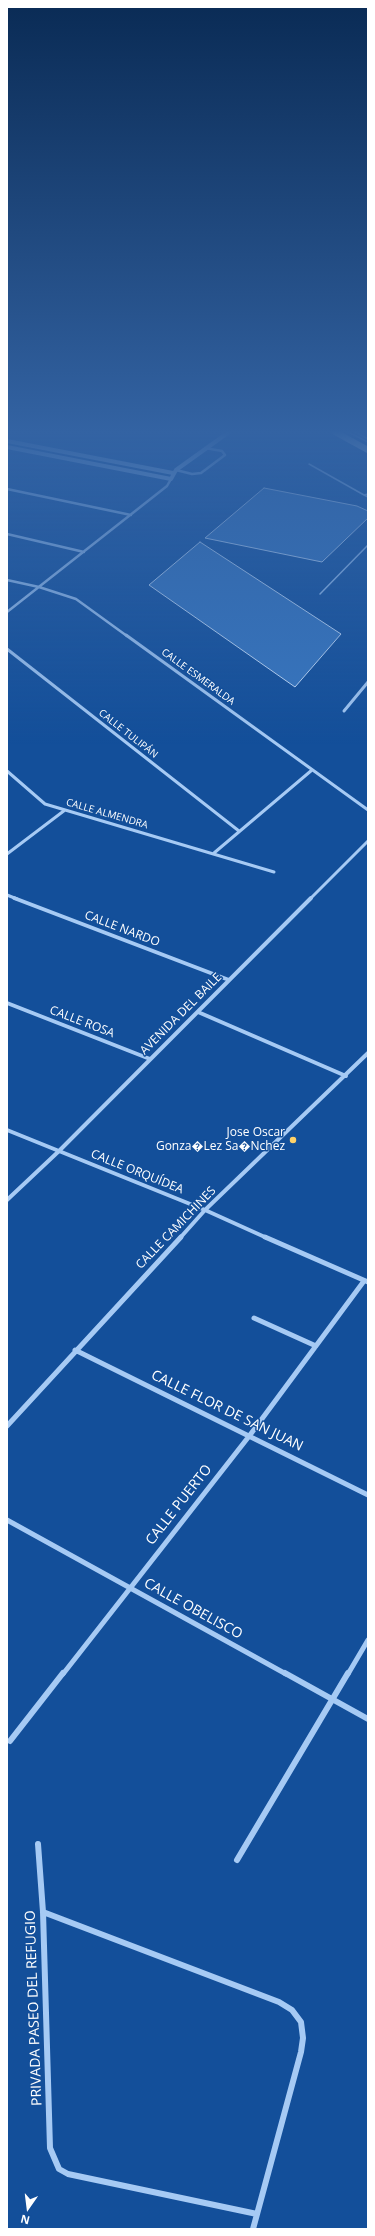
<!DOCTYPE html>
<html>
<head>
<meta charset="utf-8">
<style>
  body { margin:0 }
  #map { position:relative; width:375px; height:2236px; overflow:hidden; background:#134f9a; font-family:"Open Sans",sans-serif }
  canvas { display:block }
  .frame { position:absolute; inset:0; border:8px solid #fff; pointer-events:none }
  .north { position:absolute; left:8px; top:2188px; width:40px; height:40px; -webkit-text-stroke:3px #134f9a; paint-order:stroke; rotate:194deg; font-size:11px; font-weight:700; line-height:16px; text-align:center; color:#fff }
  .north::after { content:''; display:block; margin:auto; width:14px; height:18px; background:#fff; clip-path:polygon(50% 0,100% 100%,50% 72%,0 100%) }
</style>
</head>
<body>
<div id="map">
<canvas width="375" height="2236"></canvas>
<div class="frame"></div>
<div class="north">N</div>
</div>
<script>
const ctx = document.querySelector('canvas').getContext('2d');
ctx.lineJoin = 'round';
function fillPath(path, color) { ctx.fillStyle = color; ctx.fill(path, 'evenodd'); }
const shape = rows => new Path2D(rows.map(r => 'M' + r).join(''));
function strokePath(path, color, width, dash) { ctx.strokeStyle = color; ctx.lineWidth = width; ctx.lineCap = dash ? 'butt' : 'round'; ctx.setLineDash(dash || []); ctx.stroke(path); }
function label(font, color, halo, rows, align = 'center') {
  ctx.font = font + ' "Open Sans",sans-serif'; ctx.lineWidth = 3; ctx.setLineDash([]); ctx.textBaseline = 'middle'; ctx.strokeStyle = halo; ctx.fillStyle = color; for (const [text, x, y, turn = 0] of rows) {
    ctx.save(); ctx.translate(x, y); ctx.rotate((+turn || 0) * Math.PI / 180); ctx.textAlign = isNaN(turn) ? turn : align; if (halo) ctx.strokeText(text, 0, 0); ctx.fillText(text, 0, 0); ctx.restore();
  }
}
const building = shape([
  [264,488,357,506,368,511,368,518,322,562,205,538,264,488],
  [200,542,341,634,295,687,149,585,200,542]
]);
const service = shape([
  [348,432,368,442],
  [355,432,368,439],
  [309,464,364,495],
  [368,494,364,495,368,497],
  [320,594,368,545]
]);
const minorFar4 = shape([
  [176,470,192,474,201,473,225,455,222,451,205,448],
  [7,489,131,515],
  [7,534,84,552],
  [7,580,39,587,76,599,127,636],
  [7,612,167,486,171,479]
]);
const minorFar3 = shape([
  [126,635,368,810],
  [7,649,239,831],
  [344,711,368,682],
  [7,771,45,804,274,872],
  [214,853,312,770],
  [7,854,65,810],
  [7,895,17,899],
  [310,899,368,841]
]);
const minorFar2 = shape([
  [14,898,229,980],
  [7,1003,150,1059],
  [198,1012,346,1076],
  [7,1130,205,1210,267,1238],
  [7,1200,59,1151,311,898],
  [180,1238,205,1210,368,1053]
]);
const minorFar1 = shape([
  [265,1237,368,1282],
  [254,1318,316,1346],
  [75,1350,368,1495],
  [7,1426,181,1237],
  [7,1520,286,1674],
  [63,1674,250,1435,364,1281],
  [348,1674,368,1640]
]);
const minor = shape([
  [285,1673,368,1719],
  [10,1741,63,1673],
  [38,1844,43,1912,50,2148,59,2169,68,2174,257,2214],
  [237,1860,348,1673],
  [43,1912,279,2002,292,2010,301,2022,303,2038,301,2052,253,2229]
]);
const tertiary = shape([
  [7,441,173,473],
  [7,447,171,479,176,470,229,432]
]);
const trunk = shape([
  [335,432,368,450]
]);
const markers = [
  [293,1140,4,"#ffd269"]
];
const farStreetnames = [
  ["CALLE ESMERALDA",198,677,36],
  ["CALLE TULIPÁN",128,734,38],
  ["CALLE ALMENDRA",107,814,16]
];
const streetNames = [
  ["CALLE NARDO",122,929,21],
  ["AVENIDA DEL BAILE",181,1014,-45],
  ["CALLE ROSA",82,1022,21],
  ["CALLE ORQUÍDEA",137,1172,22],
  ["CALLE CAMICHINES",176,1228,-46]
];
const poiNames = [
  ["Jose Oscar",285,1133],
  ["Gonza�Lez Sa�Nchez",285,1147]
];
const nearStreetnames = [
  ["CALLE FLOR DE SAN JUAN",227,1411,26],
  ["CALLE PUERTO",179,1505,-52],
  ["CALLE OBELISCO",193,1609,29],
  ["PRIVADA PASEO DEL REFUGIO",34,2008,-92]
];
fillPath(building, '#3776c0');
strokePath(building, '#cfe4fd', 1);
strokePath(service, '#a6caf4', 1.5);
strokePath(minorFar4, '#a6caf4', 2.5);
strokePath(minorFar3, '#a6caf4', 3);
strokePath(minorFar2, '#a6caf4', 4);
strokePath(minorFar1, '#a6caf4', 5);
strokePath(minor, '#a6caf4', 6);
strokePath(tertiary, '#a6caf4', 4);
strokePath(trunk, '#f9fcff', 6);
const sky = ctx.createLinearGradient(0, 0, 0, 745);
sky.addColorStop(0, '#0a2b55');
sky.addColorStop(0.58, '#3363a3');
sky.addColorStop(1, '#3363a300');
ctx.fillStyle = sky;
ctx.fillRect(0, 0, 375, 745);
for (const [x, y, r, color] of markers) { const dot = new Path2D(); dot.arc(x, y, r, 0, 2 * Math.PI); ctx.fillStyle = color; ctx.fill(dot); strokePath(dot, '#134f9a', 1.5); }
label('10px', '#fff', '#134f9a', farStreetnames);
label('12px', '#fff', '#134f9a', streetNames);
label('12px', '#fff', '#134f9a', poiNames, 'right');
label('14px', '#fff', '#134f9a', nearStreetnames);
</script>
</body>
</html>
